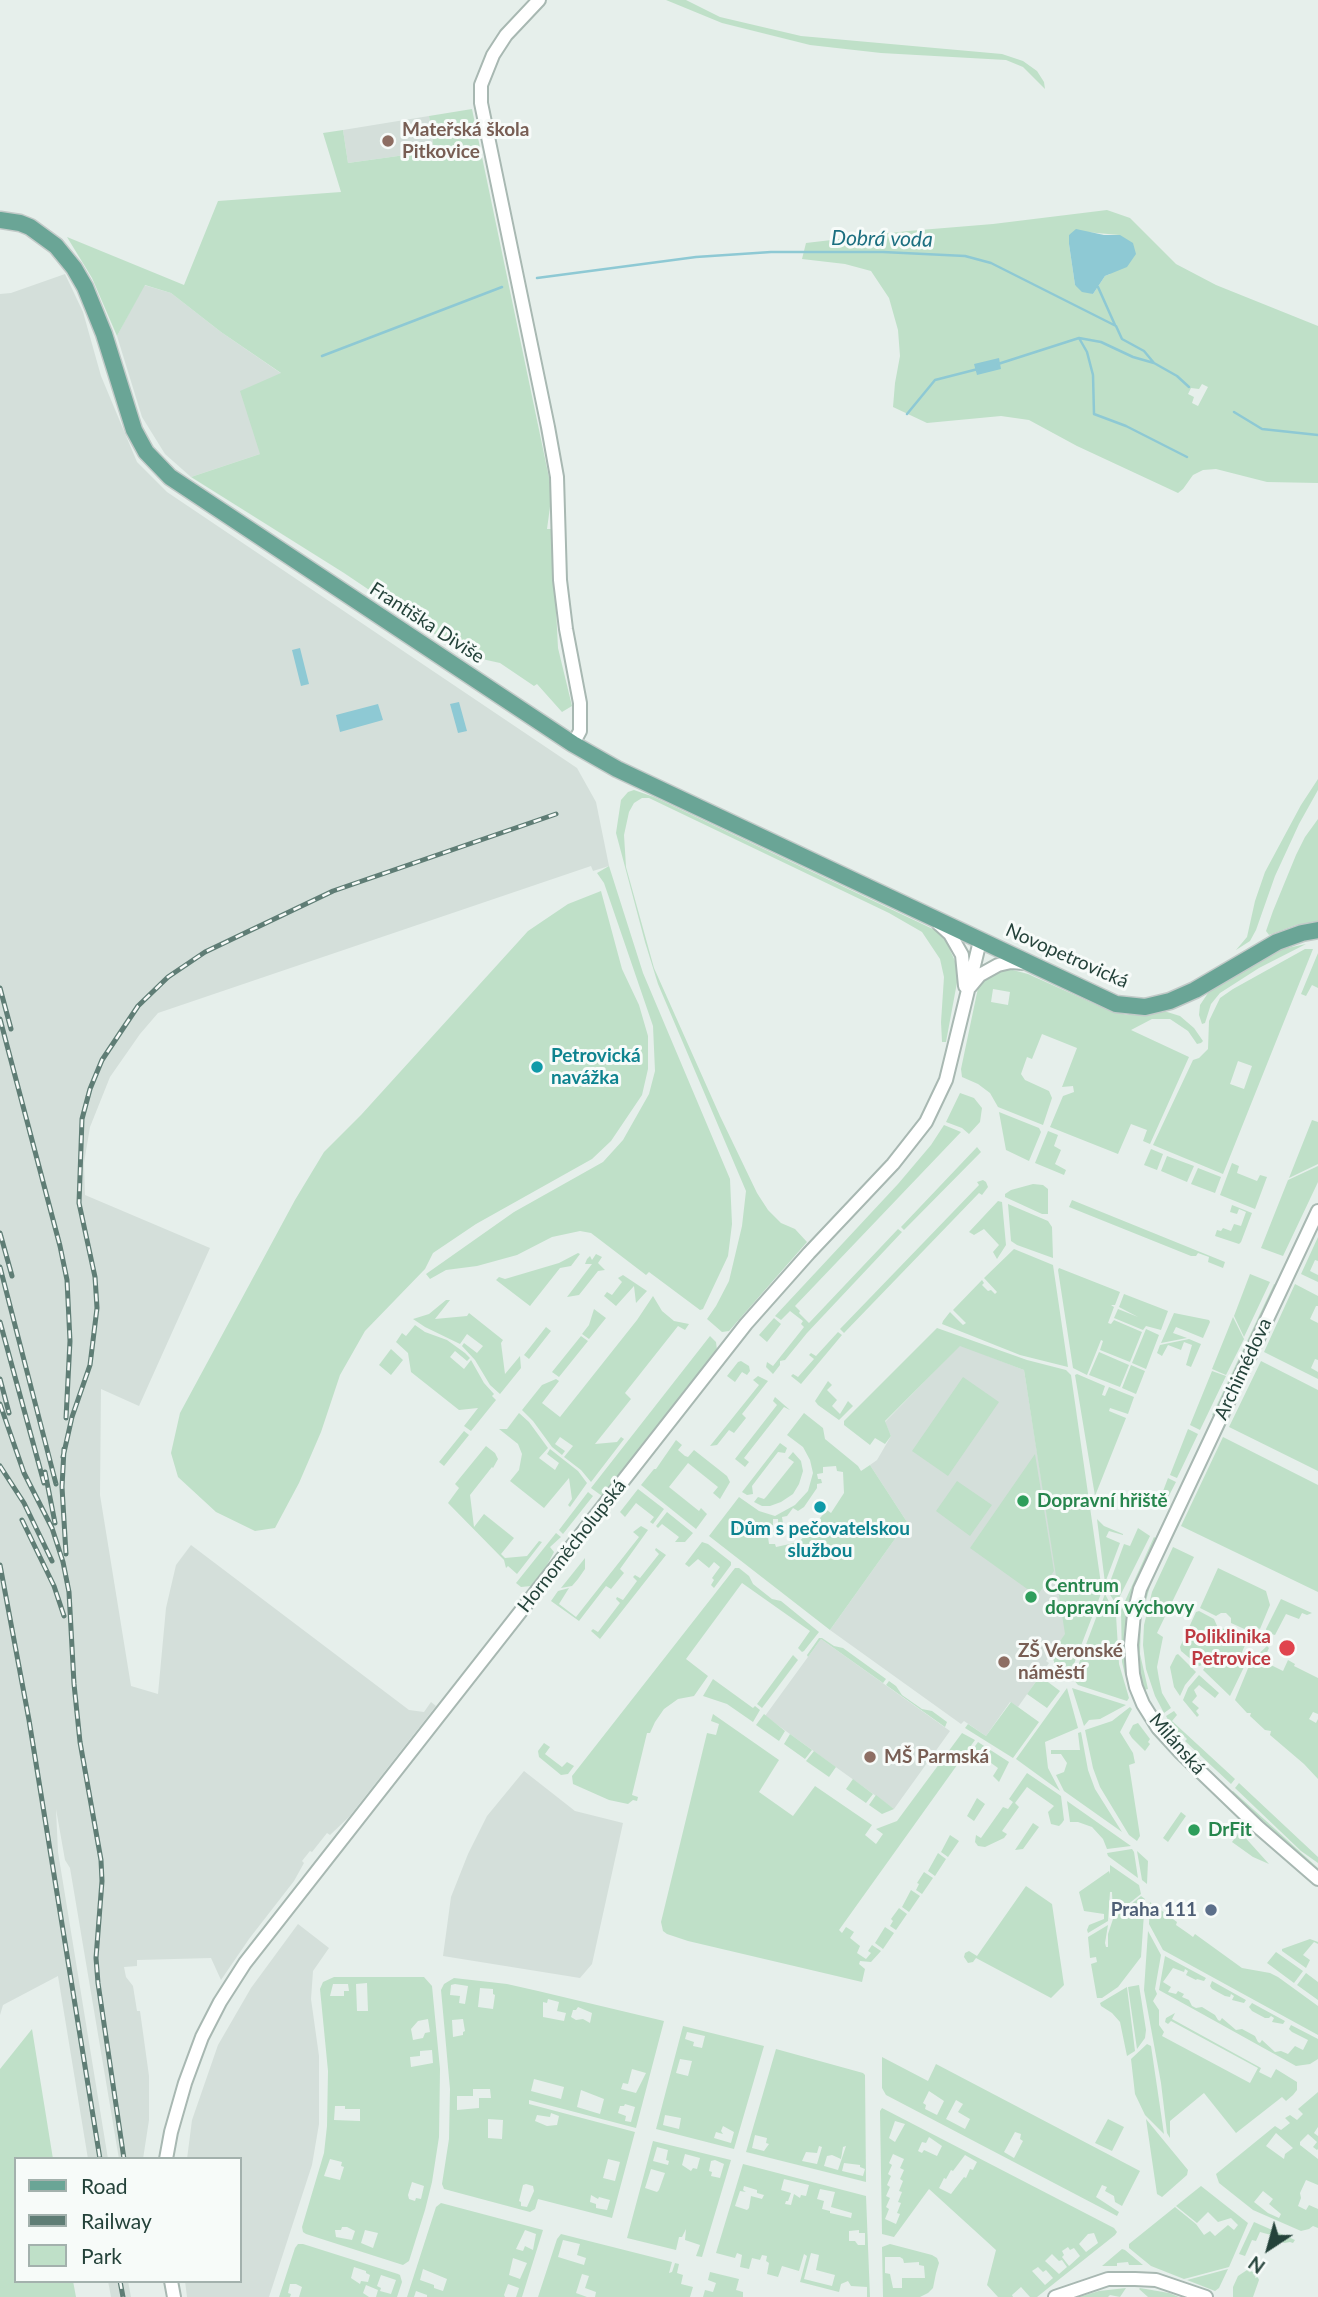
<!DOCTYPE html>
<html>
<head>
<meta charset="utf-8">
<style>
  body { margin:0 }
  #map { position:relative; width:1318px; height:2297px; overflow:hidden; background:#e6efeb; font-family:Lato,sans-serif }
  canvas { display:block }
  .legend { position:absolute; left:14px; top:2157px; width:228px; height:126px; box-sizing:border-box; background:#f7fbf9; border:2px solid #a3b1ad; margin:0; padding:9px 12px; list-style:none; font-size:21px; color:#24423a }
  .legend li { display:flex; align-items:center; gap:14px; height:35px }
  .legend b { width:35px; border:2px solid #a3b1ad }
  .north { position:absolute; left:1234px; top:2213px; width:70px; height:70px; -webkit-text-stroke:5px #f7fbf9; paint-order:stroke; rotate:216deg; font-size:19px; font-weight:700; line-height:28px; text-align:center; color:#24423a }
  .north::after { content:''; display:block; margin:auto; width:24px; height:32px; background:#24423a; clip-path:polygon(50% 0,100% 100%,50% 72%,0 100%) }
</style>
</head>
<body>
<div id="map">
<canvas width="1318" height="2297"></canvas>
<ul class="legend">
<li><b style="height:9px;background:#6aa596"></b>Road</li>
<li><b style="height:9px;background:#5f7d75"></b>Railway</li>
<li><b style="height:19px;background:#bfe0c8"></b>Park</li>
</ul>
<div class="north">N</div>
</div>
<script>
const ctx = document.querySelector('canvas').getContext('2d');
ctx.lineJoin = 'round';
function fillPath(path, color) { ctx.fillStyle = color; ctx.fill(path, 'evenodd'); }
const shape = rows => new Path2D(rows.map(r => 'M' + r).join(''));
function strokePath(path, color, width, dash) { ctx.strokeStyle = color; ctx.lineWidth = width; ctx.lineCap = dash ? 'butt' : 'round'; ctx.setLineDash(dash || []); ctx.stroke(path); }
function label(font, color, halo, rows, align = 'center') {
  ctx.font = font + ' Lato,sans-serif'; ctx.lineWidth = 6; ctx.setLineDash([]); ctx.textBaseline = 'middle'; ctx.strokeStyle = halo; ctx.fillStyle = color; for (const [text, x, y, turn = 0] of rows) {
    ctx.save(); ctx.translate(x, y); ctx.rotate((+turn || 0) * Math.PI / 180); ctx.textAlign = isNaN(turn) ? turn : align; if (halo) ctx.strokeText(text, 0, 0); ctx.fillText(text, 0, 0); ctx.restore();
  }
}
const built = shape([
  [429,116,434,151,348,163,343,130],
  [65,274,83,312,101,376,137,462,167,492,577,768,596,802,609,866,593,871,591,866,158,1013,140,1034,110,1077,90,1127,84,1163,85,1195,210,1248,139,1406,101,1389,100,1495,131,1686,158,1694,166,1608,176,1565,191,1545,409,1710,424,1712,431,1702,436,1706,349,1817,330,1835,327,1833,312,1852,310,1851,302,1861,304,1863,294,1881,249,1939,221,1980,211,1958,137,1960,137,1966,124,1967,126,1977,133,1986,137,2011,140,2011,149,2076,149,2120,143,2159,119,2159,70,1868,65,1860,56,1809,58,1852,108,2159,88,2159,58,1976,3,2005,0,2015,0,294,11,293],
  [144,285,171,293,221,332,282,374,260,454,191,477,165,454,142,417,117,336],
  [960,1345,1024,1370,1066,1634,1046,1661,1049,1663,1018,1707,1010,1702,986,1736,964,1721,961,1724,830,1630,907,1522,870,1465,877,1460,891,1436,885,1422],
  [821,1639,950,1731,894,1809,765,1716],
  [524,1771,575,1811,623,1823,592,1964,580,1978,443,1956,451,1897,468,1854,487,1816],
  [298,1924,329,1948,313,1971,311,1999,319,2056,319,2124,312,2165,269,2297,187,2297,185,2281,240,2281,240,2159,187,2159,192,2120,218,2045,251,1988],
  [108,2281,128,2281,131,2297,111,2297]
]);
const green = shape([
  [666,0,686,0,720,17,801,36,1002,54,1023,61,1037,71,1044,82,1045,89,1023,67,1006,60,881,53,810,45,722,23],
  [472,109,552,492,547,529,552,529,558,648,572,706,562,712,537,684,534,686,500,663,482,659,445,641,344,573,191,477,260,454,240,391,281,373,221,332,171,293,145,285,117,336,92,278,67,237,184,285,218,201,341,192,323,133,343,130,348,163,434,151,429,116],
  [1107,210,1130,218,1176,264,1216,285,1318,326,1318,483,1267,482,1216,469,1203,470,1193,475,1183,489,1178,493,1077,446,1029,420,1001,416,927,423,893,407,895,383,900,356,898,330,889,298,871,271,845,264,802,259,806,243,908,231,993,224],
  [1086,232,1119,235,1110,274,1105,276,1093,294,1075,285,1069,244,1069,235],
  [1202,384,1208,387,1198,406,1192,403,1194,397,1188,394,1191,388,1199,389],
  [1318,779,1318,790,1299,824,1275,876,1256,930,1250,941,1236,950,1247,937,1255,901,1265,872,1301,805],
  [634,790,654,797,935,930,946,941,955,961,958,977,946,1042,942,1042,941,1022,944,977,940,959,922,932,889,913,649,798,642,798,634,803,629,812,624,835,626,867,654,968,720,1116,757,1193,768,1210,781,1223,795,1229,807,1242,729,1331,722,1332,707,1319,716,1306,729,1281,742,1226,746,1191,658,984,645,942,616,833,621,800,628,792],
  [1318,819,1318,922,1296,925,1269,935,1266,931,1273,911,1296,855,1305,837],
  [609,866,643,973,730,1179,732,1224,728,1256,703,1309,700,1310,649,1272,646,1275,591,1233,580,1231,552,1237,517,1255,477,1266,446,1270,430,1279,426,1274,514,1212,603,1162,623,1140,649,1094,655,1071,653,1026,604,883,597,873],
  [601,891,622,969,639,1005,648,1036,648,1069,642,1095,611,1141,592,1159,476,1224,433,1253,425,1269,365,1331,340,1375,321,1432,299,1483,275,1528,255,1531,216,1512,178,1477,171,1453,180,1413,295,1200,324,1152,361,1115,528,931,568,904],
  [1306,944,1259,968,1220,993,1211,1004,1205,1023,1202,1024,1199,1015,1200,1005,1210,990,1278,950],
  [1305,949,1313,949,1223,1174,1153,1145,1193,1060,1199,1058,1208,1049,1209,1021,1220,998,1233,989],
  [1238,1061,1252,1066,1244,1089,1230,1084],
  [1318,953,1318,988,1312,985,1306,996,1301,994],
  [1009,969,1028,974,1108,1010,1127,1015,1164,1011,1180,1016,1194,1028,1203,1041,1201,1043,1197,1044,1188,1031,1170,1019,1152,1019,1131,1030,1189,1057,1150,1144,1143,1141,1147,1130,1131,1124,1118,1154,1050,1127,1063,1096,1074,1092,1073,1086,1062,1087,1077,1048,1042,1034,1032,1059,1027,1057,1021,1074,1025,1080,1049,1091,1052,1098,1043,1125,998,1107,990,1093,978,1084,962,1077,961,1069,978,988,986,977,997,971],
  [993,989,1010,992,1008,1005,991,1002],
  [960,1093,974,1098,982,1108,980,1122,969,1134,962,1128,946,1122],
  [999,1112,1039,1128,1041,1132,1029,1161,1006,1150],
  [1312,1120,1318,1122,1318,1164,1289,1178],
  [944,1125,961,1132,795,1306,800,1311,799,1313,809,1323,898,1229,902,1232,807,1333,785,1360,780,1361,780,1365,773,1374,766,1367,767,1362,773,1366,804,1327,801,1324,803,1321,790,1311,781,1320,775,1316,898,1184,931,1145],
  [1048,1131,1058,1135,1054,1146,1061,1150,1055,1164,1066,1170,1064,1175,1035,1163],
  [977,1147,981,1152,904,1230,901,1227],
  [1151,1149,1163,1154,1157,1170,1144,1165],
  [1167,1156,1194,1166,1187,1182,1161,1171],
  [1232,1163,1239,1166,1237,1173,1257,1181,1260,1175,1267,1177,1255,1209,1220,1195],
  [1318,1166,1318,1182,1283,1256,1261,1248,1288,1180],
  [1198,1168,1221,1177,1215,1193,1191,1184],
  [983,1180,986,1182,988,1187,982,1195,979,1193,844,1333,840,1329,979,1185,977,1182],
  [1033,1184,1043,1185,1048,1189,1048,1214,1042,1214,1005,1197,1005,1194,1011,1190],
  [1072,1200,1225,1262,1223,1268,1208,1262,1209,1257,1198,1253,1196,1256,1191,1256,1069,1207],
  [998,1201,1002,1202,1006,1245,997,1259,993,1252,999,1245,984,1229,974,1235,969,1232],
  [1008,1204,1048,1221,1052,1227,1053,1258,1017,1245,1011,1241],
  [1232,1205,1252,1213,1241,1242,1239,1244,1215,1236,1217,1230,1221,1231,1223,1228,1231,1231,1234,1224,1241,1226,1246,1212,1239,1209,1237,1214,1230,1212],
  [1318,1237,1318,1261,1315,1260,1310,1271,1318,1275,1318,1282,1301,1274],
  [1014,1249,1053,1265,1068,1367,1020,1355,942,1324,943,1321,950,1312,963,1325,966,1323,953,1310,982,1280,984,1283,982,1285,988,1291,991,1290,995,1294,997,1292,984,1278],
  [578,1253,580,1254,571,1266,560,1268,530,1306,496,1280,499,1277,505,1279,559,1263],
  [596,1254,602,1257,598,1263,605,1270,598,1271,579,1295,567,1297,592,1264,585,1264,587,1259,590,1256,592,1260],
  [1059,1268,1120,1292,1115,1305,1111,1305,1114,1307,1108,1323,1111,1324,1114,1320,1142,1332,1130,1362,1100,1350,1103,1341,1101,1340,1087,1375,1073,1368,1058,1270],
  [1250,1274,1270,1282,1244,1337,1234,1316],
  [623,1275,647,1291,636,1303,634,1286,616,1306,604,1296,607,1292,612,1295,622,1282,618,1278],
  [1274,1284,1277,1285,1215,1417,1212,1415],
  [1295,1284,1318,1296,1318,1306,1316,1306,1310,1319,1318,1323,1318,1360,1315,1359,1311,1368,1318,1372,1318,1379,1264,1352],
  [1124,1294,1168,1311,1161,1330,1146,1326,1143,1330,1114,1318,1118,1309,1138,1317,1119,1307],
  [653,1296,662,1311,674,1321,689,1324,685,1330,678,1326,625,1393,631,1399,595,1444,617,1442,621,1437,624,1439,591,1482,581,1470,564,1457,573,1446,560,1437,555,1444,565,1451,562,1455,552,1447,533,1421,522,1410,542,1385,556,1379,559,1381,542,1403,560,1417,637,1320],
  [446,1300,450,1300,435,1319,467,1316,469,1313,503,1340,501,1343,505,1374,520,1356,521,1368,500,1394,490,1385,475,1360,462,1346,464,1343,477,1353,483,1346,467,1334,460,1344,425,1327,413,1319,429,1314],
  [594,1309,606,1318,589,1339,582,1334,589,1325],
  [1174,1313,1209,1320,1210,1322,1203,1338,1176,1327,1173,1333,1187,1338,1161,1343],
  [1233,1317,1244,1339,1226,1375,1212,1369],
  [774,1318,781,1324,767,1342,759,1335],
  [415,1325,425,1332,447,1340,465,1353,470,1358,467,1361,455,1351,450,1357,464,1369,471,1360,484,1383,494,1394,492,1396,496,1400,471,1431,464,1426,478,1408,459,1410,411,1372,408,1353,396,1342,402,1333,406,1336],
  [546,1327,551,1331,529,1359,524,1355],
  [937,1328,1027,1360,1066,1370,1071,1375,1102,1591,1069,1677,1054,1667,1054,1661,1050,1656,1065,1634,1024,1370,960,1346,885,1421,891,1436,885,1444,875,1438,870,1445,844,1425,844,1421],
  [1146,1329,1159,1335,1146,1369,1132,1363],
  [838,1332,842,1335,801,1384,791,1376,793,1374,798,1377,814,1359,809,1355,811,1353,816,1356],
  [581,1336,588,1341,559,1377,552,1372],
  [710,1336,716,1342,717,1350,602,1496,591,1488],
  [1189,1339,1201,1344,1191,1367,1186,1365,1192,1345,1184,1342,1181,1350,1168,1345,1162,1356,1157,1353,1160,1345],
  [391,1349,403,1360,391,1375,379,1365],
  [1099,1352,1129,1365,1120,1387,1089,1375],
  [741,1361,749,1366,750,1371,747,1375,742,1372,735,1382,727,1376,738,1362],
  [1261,1361,1318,1390,1318,1471,1229,1427],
  [1131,1365,1145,1371,1136,1394,1122,1388],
  [1212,1371,1226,1376,1200,1430,1190,1425],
  [1077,1374,1105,1386,1102,1395,1105,1396,1109,1387,1134,1397,1128,1414,1110,1408,1109,1411,1126,1418,1095,1496,1075,1375],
  [758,1376,768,1381,742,1414,746,1418,734,1433,729,1430,717,1445,710,1446,759,1385,753,1380],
  [963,1377,999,1402,948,1476,912,1451],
  [828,1381,832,1385,827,1390,837,1400,832,1406,840,1414,848,1401,853,1406,839,1420,818,1405,815,1401],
  [775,1397,790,1410,784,1407,744,1458,749,1462,745,1467,735,1459,777,1405,773,1401],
  [519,1413,529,1422,548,1448,539,1458,555,1470,559,1463,547,1454,550,1449,578,1471,587,1483,570,1507,568,1505,572,1499,569,1478,544,1508,510,1481,519,1470,522,1454,518,1444,499,1429,507,1429],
  [804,1413,823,1428,825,1439,858,1466,861,1471,870,1465,907,1522,830,1630,709,1536,739,1497,759,1511,775,1516,795,1505,808,1491,813,1473,810,1460,803,1447,787,1435],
  [836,1466,837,1471,843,1472,844,1493,831,1513,827,1510,799,1542,776,1547,775,1544,769,1544,768,1537,766,1536,767,1526,773,1525,773,1519,778,1519,778,1523,783,1523,782,1517,787,1516,793,1508,798,1511,804,1507,817,1488,817,1484,822,1483,821,1479,818,1479,817,1474,823,1473,823,1467],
  [1188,1429,1198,1434,1177,1478,1170,1475],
  [464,1431,469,1435,444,1466,439,1462],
  [1223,1437,1318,1485,1318,1592,1181,1526],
  [676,1440,682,1445,678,1450,685,1456,688,1457,694,1450,727,1476,730,1482,720,1499,713,1493,718,1487,688,1463,669,1487,699,1511,701,1508,707,1514,696,1529,641,1485,654,1469,656,1469],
  [780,1443,787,1448,785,1453,778,1452,752,1486,753,1494,747,1495,742,1492],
  [486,1446,495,1453,498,1459,493,1468,492,1467,470,1495,474,1527,484,1514,514,1538,501,1554,505,1558,527,1556,539,1541,542,1542,517,1574,508,1566,506,1568,504,1560,448,1503,459,1488,455,1484],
  [793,1452,801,1461,803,1471,799,1484,793,1494,781,1502,770,1506,762,1506,754,1502,758,1497,764,1499,766,1497,794,1462,788,1458],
  [1035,1454,1054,1571,1037,1596,970,1548],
  [1168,1478,1176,1482,1162,1509,1157,1507],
  [957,1481,992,1505,970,1536,936,1511],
  [638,1489,664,1509,653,1524,650,1522,654,1517,636,1503,625,1517,620,1512],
  [588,1492,593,1496,563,1534,559,1530],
  [667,1512,693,1533,685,1542,675,1542,679,1537,662,1524,658,1528,656,1526],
  [1097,1519,1104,1526,1123,1534,1123,1535,1109,1531,1106,1537,1120,1543,1105,1583],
  [641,1526,648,1530,620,1569,624,1573,611,1589,606,1586,579,1621,551,1601,558,1591,569,1588,559,1604,576,1617,639,1537,633,1532],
  [1138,1528,1150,1536,1116,1604,1107,1590,1124,1544,1130,1546],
  [556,1533,561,1537,550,1547,554,1552,546,1567,531,1586,521,1587,516,1583],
  [1154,1537,1157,1539,1130,1606,1126,1640,1125,1675,1122,1662,1121,1610],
  [702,1542,708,1544,731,1562,731,1565,714,1588,711,1585,714,1580,712,1578,720,1567,714,1562,709,1568,698,1559,689,1567,685,1564],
  [1166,1543,1169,1545,1151,1582,1141,1620,1140,1654,1148,1689,1144,1690,1139,1672,1135,1640,1138,1613,1148,1582],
  [1173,1547,1194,1557,1157,1633,1163,1637,1157,1667,1159,1679,1162,1693,1171,1708,1164,1713,1155,1696,1146,1669,1143,1645,1144,1625,1152,1592],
  [656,1548,666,1555,600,1639,591,1631,593,1629,598,1632,620,1603,616,1599,617,1597,623,1600,637,1581,633,1577,635,1575,640,1578,659,1554,655,1550],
  [585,1558,585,1569,578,1579,572,1586,561,1588],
  [735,1568,739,1568,749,1576,753,1584,772,1599,781,1601,819,1632,804,1651,802,1652,798,1648,810,1631,742,1583,686,1659,708,1676,694,1696,678,1699,664,1709,655,1722,650,1733,647,1733,632,1795,638,1797,637,1801,633,1800,628,1804,609,1800,573,1784,572,1776],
  [1218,1568,1266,1591,1270,1605,1260,1629,1255,1627,1251,1632,1231,1623,1231,1618,1226,1613,1221,1613,1216,1616,1200,1608],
  [1105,1594,1116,1615,1119,1664,1129,1698,1127,1701,1078,1685,1073,1679],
  [1281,1599,1312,1613,1307,1615,1302,1613,1299,1619,1286,1614,1275,1635,1267,1633,1266,1629],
  [1199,1611,1214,1619,1218,1628,1225,1629,1230,1626,1249,1636,1239,1659,1213,1661,1199,1666,1181,1651,1180,1647,1196,1612],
  [819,1638,822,1638,834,1646,843,1648,886,1679,883,1683,821,1639,808,1657,807,1655],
  [1267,1646,1269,1648,1263,1661,1283,1671,1288,1660,1295,1664,1294,1666,1318,1678,1318,1714,1313,1712,1309,1719,1316,1723,1318,1719,1318,1779,1304,1764,1270,1735,1271,1731,1265,1730,1250,1716,1251,1713,1247,1713,1235,1700,1251,1661],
  [1178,1654,1196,1672,1185,1685,1180,1696,1174,1687,1170,1667,1176,1655],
  [793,1655,798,1660,762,1708,757,1704],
  [1227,1663,1242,1664,1244,1667,1230,1696,1203,1670,1205,1667,1214,1664],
  [1199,1675,1219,1693,1215,1698,1199,1685,1194,1690,1197,1696,1192,1702,1199,1708,1196,1711,1199,1715,1197,1717,1183,1700,1188,1688],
  [1040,1676,1060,1691,1047,1708,1027,1694],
  [713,1679,753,1708,755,1706,760,1710,753,1722,727,1704,703,1696],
  [889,1681,896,1686,902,1695,922,1709,932,1711,947,1722,945,1727,886,1685],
  [1067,1688,1078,1728,1045,1742,1048,1768,1060,1791,1016,1759],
  [1072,1688,1126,1705,1100,1719,1089,1720,1084,1726],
  [1011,1702,1039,1722,1013,1758,965,1728,968,1724,986,1736],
  [1130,1707,1132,1709,1120,1732,1133,1753,1135,1763,1129,1765,1140,1836,1137,1841,1129,1835,1100,1787,1093,1768,1085,1730,1112,1721],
  [1174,1711,1177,1715,1172,1721,1235,1779,1231,1784,1185,1741,1187,1739,1182,1734,1179,1736,1173,1729,1166,1716],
  [713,1714,779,1760,759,1792,793,1816,815,1786,872,1825,865,1835,876,1844,883,1834,876,1829,897,1821,962,1733,975,1740,839,1930,842,1933,846,1927,854,1932,850,1938,860,1946,857,1953,866,1959,871,1953,868,1951,872,1945,881,1951,871,1962,860,1961,859,1964,865,1969,862,1982,688,1941,667,1934,663,1931,661,1922,707,1733,716,1735,719,1724,711,1721],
  [764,1714,785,1731,779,1741,756,1725],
  [1138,1723,1150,1739,1148,1742,1150,1744,1145,1751,1132,1738,1129,1733,1133,1725],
  [1081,1732,1088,1770,1095,1789,1122,1832,1064,1791,1056,1775,1064,1772,1067,1763,1061,1754,1051,1754,1051,1750,1080,1750,1078,1733],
  [790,1734,812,1750,805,1759,784,1744],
  [978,1742,1009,1762,999,1782,993,1776,998,1768,980,1755,973,1764,966,1759],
  [544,1743,550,1747,545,1754,562,1767,567,1762,574,1766,568,1774,561,1775,539,1757,538,1751],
  [814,1751,836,1767,829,1777,806,1761],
  [1027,1773,1061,1796,1064,1820,1062,1823,1059,1826,1051,1824,1048,1812,1054,1806,1027,1787,1015,1803,1019,1807,1002,1831,1007,1834,1004,1838,985,1847,978,1846,975,1842,976,1835,981,1838,1003,1807,1008,1809,1013,1802,1009,1799],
  [853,1779,873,1794,866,1803,846,1789],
  [1239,1783,1318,1857,1318,1863,1301,1851,1235,1788],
  [1233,1791,1318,1868,1318,1873,1279,1840,1231,1793],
  [876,1795,894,1809,882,1814,869,1805],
  [977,1798,985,1804,974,1821,967,1816],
  [1067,1801,1131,1846,1107,1849,1103,1839,1092,1827,1078,1822,1070,1822],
  [1181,1812,1186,1816,1168,1842,1163,1838],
  [1033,1823,1039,1827,1023,1849,1015,1850],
  [1238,1834,1242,1834,1269,1864,1253,1857,1232,1842],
  [950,1835,959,1841,948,1857,941,1852],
  [1132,1849,1134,1852,1138,1878,1108,1856,1107,1853],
  [1137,1851,1148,1861,1147,1884,1142,1880],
  [938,1853,946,1859,935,1876,928,1871],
  [1110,1865,1139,1885,1141,1894,1113,1916,1112,1892,1110,1892,1108,1921,1088,1933,1087,1930,1089,1925,1104,1919,1104,1914,1084,1911,1079,1892,1109,1871,1110,1874],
  [924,1872,933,1878,922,1894,916,1890,919,1884,917,1883],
  [1026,1886,1052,1904,1064,1985,1051,1998,976,1958,973,1962,968,1963,964,1957,965,1953,969,1951,977,1956],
  [911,1890,920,1896,909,1912,902,1907],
  [1141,1896,1145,1899,1141,1957,1118,1987,1102,1998,1097,1998,1091,1964,1097,1962,1096,1957,1090,1958,1088,1937,1108,1925,1105,1943,1106,1947,1108,1947,1108,1934,1113,1919],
  [1150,1902,1177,1922,1176,1925,1189,1934,1193,1937,1195,1934,1242,1968,1270,1973,1278,1977,1318,2006,1318,2035,1163,1950,1149,1924],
  [899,1908,907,1914,896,1930,890,1926,893,1921,891,1919],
  [885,1927,894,1933,883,1949,875,1943],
  [1148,1931,1161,1955,1155,1989,1157,1994,1153,2001,1159,2010,1159,2025,1164,2032,1162,2036,1250,2083,1258,2068,1171,2021,1168,2024,1165,2022,1166,2018,1175,2013,1172,2019,1261,2068,1259,2072,1271,2078,1276,2069,1297,2082,1297,2090,1293,2095,1286,2101,1282,2097,1236,2133,1204,2093,1170,2121,1170,2138,1167,2133,1161,2083,1144,1990],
  [1310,1939,1318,1942,1318,1944,1314,1942,1303,1955,1310,1960,1306,1968,1282,1951,1282,1949],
  [1276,1952,1303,1971,1294,1983,1267,1963],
  [1165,1956,1206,1978,1204,1981,1197,1979,1196,1980,1186,1975,1188,1971,1185,1969,1184,1972,1173,1968,1163,1982,1171,1987,1168,1992,1176,1994,1178,1991,1184,1994,1182,1997,1189,2000,1192,2006,1196,2008,1202,2007,1215,2015,1218,2020,1220,2021,1222,2018,1236,2030,1242,2029,1255,2036,1258,2042,1260,2043,1262,2040,1275,2052,1281,2051,1288,2054,1295,2046,1303,2050,1308,2040,1292,2032,1289,2029,1291,2025,1318,2039,1318,2059,1310,2064,1296,2066,1159,1990],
  [1306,1973,1318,1982,1318,2000,1297,1985],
  [334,1977,424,1977,432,1986,440,2069,439,2137,432,2182,425,2210,409,2261,403,2265,306,2234,303,2232,302,2227,324,2153,327,2126,328,2071,320,1989,323,1982],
  [367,1983,368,2011,357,2011,356,1984],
  [333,1984,348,1984,349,1991,344,1991,344,1996,330,1996],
  [428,2019,430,2032,425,2033,423,2038,413,2040,411,2029,418,2021],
  [432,2050,433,2063,411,2067,410,2057,420,2056,420,2051],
  [335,2106,345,2106,345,2109,360,2109,360,2121,334,2120],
  [330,2159,342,2162,341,2166,344,2167,340,2180,324,2176],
  [412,2182,424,2186,421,2199,416,2198,415,2201,409,2199,408,2195],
  [342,2227,347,2227,355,2231,352,2240,336,2237,335,2230,341,2230],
  [365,2230,378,2233,373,2248,361,2243],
  [454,1978,507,1984,538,1991,664,2021,636,2128,529,2100,529,2104,635,2132,612,2218,538,2199,535,2209,530,2212,444,2189,442,2184,449,2139,450,2089,441,1990,444,1984],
  [455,1984,468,1986,465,2004,459,2003,460,1996,450,1995,451,1985],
  [480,1988,493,1989,493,1994,495,1995,493,2009,478,2007],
  [548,1999,559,2002,557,2011,566,2013,564,2021,543,2017,543,2002,547,2003],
  [578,2007,592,2013,590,2023,583,2019,576,2020,571,2017,573,2010,576,2010],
  [463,2019,465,2031,463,2032,463,2035,453,2037,452,2020],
  [632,2069,646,2073,636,2093,621,2089,623,2083,628,2084],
  [534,2079,564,2087,561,2099,531,2091],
  [473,2089,490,2089,491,2098,479,2098,479,2108,457,2110,457,2096,473,2096],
  [581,2090,604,2099,600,2114,577,2107],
  [625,2104,635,2107,631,2122,625,2121,626,2116,618,2113,620,2106,624,2106],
  [551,2113,559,2116,557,2125,547,2126,535,2121,537,2115,550,2117],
  [488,2119,503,2120,502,2139,488,2138],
  [608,2159,620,2162,615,2181,603,2178],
  [526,2184,533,2186,534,2191,527,2207,521,2206,521,2202,519,2201,523,2185],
  [591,2195,598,2199,599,2197,610,2200,607,2210,596,2208,596,2204,590,2202],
  [1212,1981,1246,2000,1244,2003,1232,2000,1234,1996,1231,1994,1230,1997,1225,1996,1212,1989,1210,1986],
  [1139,1985,1146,2030,1145,2038,1137,2049,1128,1987],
  [1127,1987,1135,2051,1127,2056,1120,2022,1112,2013,1101,2006,1100,2003],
  [1252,2003,1285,2021,1283,2024,1272,2022,1274,2018,1271,2016,1269,2018,1265,2018,1252,2011,1249,2007],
  [683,2026,764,2046,734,2149,656,2129],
  [687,2032,705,2036,702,2048,693,2046,694,2042,685,2039],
  [680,2059,692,2061,688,2076,676,2073],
  [665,2115,681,2118,679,2129,663,2125],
  [723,2126,734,2132,731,2143,714,2138,716,2132,723,2134,721,2131],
  [32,2029,53,2159,16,2159,16,2281,73,2281,76,2297,0,2297,0,2069],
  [1147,2044,1151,2046,1164,2134,1145,2115,1135,2094,1131,2059],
  [776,2049,863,2073,865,2075,866,2182,746,2152],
  [755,2135,767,2138,766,2143,769,2144,764,2151,752,2148],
  [819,2146,822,2147,817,2164,802,2161,806,2152,817,2153],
  [846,2146,838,2170,824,2166,827,2156,832,2155,841,2159,843,2147],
  [844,2163,860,2165,860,2167,865,2169,863,2176,842,2171],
  [882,2057,928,2081,936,2064,1140,2171,1122,2206,1115,2202,1114,2196,1105,2191,1107,2187,1102,2185,1096,2197,1119,2212,1117,2216,886,2095,882,2088],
  [929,2091,944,2101,937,2115,925,2109,926,2105,923,2103],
  [956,2100,963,2104,958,2112,970,2119,965,2129,946,2119],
  [1015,2132,1021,2134,1020,2139,1023,2141,1014,2158,1004,2152],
  [1318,2092,1318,2127,1314,2133,1318,2136,1318,2149,1317,2150,1313,2147,1317,2142,1308,2134,1300,2142,1300,2145,1318,2159,1318,2185,1306,2180,1300,2193,1301,2198,1298,2206,1306,2210,1309,2205,1318,2209,1318,2228,1313,2226,1309,2229,1301,2231,1253,2210,1219,2183,1216,2174,1275,2126,1281,2130,1290,2123,1285,2118,1290,2115,1297,2120,1303,2114,1298,2109],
  [1276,2133,1293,2148,1285,2154,1284,2159,1266,2146],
  [1263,2191,1273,2199,1269,2204,1281,2214,1279,2218,1268,2213,1254,2202],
  [882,2108,1114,2228,1117,2232,1115,2235,1037,2297,1030,2297,1021,2287,1012,2295,1013,2297,998,2297,987,2285,996,2250,929,2189,894,2237,882,2234,880,2111],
  [895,2121,905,2124,895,2142,889,2138],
  [929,2137,942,2146,937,2156,924,2150,922,2153,918,2151,922,2142,926,2143],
  [893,2154,904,2159,900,2168,904,2170,900,2179,903,2181,899,2191,902,2192,898,2202,901,2203,897,2213,900,2214,896,2224,885,2219,889,2209,886,2207,890,2198,886,2196,890,2187,887,2185,891,2176,888,2174,892,2165,889,2163],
  [965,2155,977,2162,973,2170,970,2169,966,2178,964,2177,951,2194,939,2188,944,2178,946,2179,951,2170,953,2171],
  [1094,2233,1098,2243,1086,2252,1079,2244,1088,2234],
  [1068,2247,1070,2250,1074,2248,1080,2256,1069,2266,1062,2257,1064,2255,1062,2251],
  [1052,2254,1059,2261,1062,2260,1067,2267,1059,2274,1045,2261],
  [1038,2267,1043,2272,1046,2270,1053,2278,1045,2285,1032,2271],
  [1108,2119,1124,2127,1112,2151,1095,2143],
  [1146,2119,1188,2170,1187,2175,1162,2197,1157,2194],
  [653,2141,731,2160,702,2257,696,2256,700,2245,685,2240,686,2229,682,2237,679,2237,676,2250,627,2238],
  [657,2147,668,2150,666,2160,669,2161,668,2165,653,2161],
  [685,2154,700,2158,697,2169,693,2168,691,2171,682,2165],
  [715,2160,724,2164,720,2178,711,2176,712,2172,709,2171,711,2161],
  [651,2169,665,2173,659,2190,657,2192,645,2188],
  [743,2164,866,2196,870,2297,867,2297,867,2287,851,2286,848,2281,841,2284,839,2292,800,2282,807,2256,804,2254,799,2271,782,2266,778,2277,767,2274,769,2263,766,2261,767,2256,762,2255,760,2260,752,2258,749,2269,740,2267,742,2255,737,2253,735,2258,716,2253],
  [784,2179,809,2185,806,2196,801,2195,800,2198,794,2194,791,2205,785,2204,786,2201,788,2201,791,2193,781,2190],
  [744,2186,757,2190,757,2193,764,2195,762,2199,751,2196,749,2208,747,2210,735,2206,740,2191,746,2192,743,2190],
  [820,2189,835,2192,831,2207,852,2213,851,2218,830,2213,830,2211,822,2209,824,2201,817,2199],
  [859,2230,859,2233,865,2233,865,2245,858,2245,855,2241,849,2241,849,2231],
  [811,2253,819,2255,816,2270,835,2275,832,2286,804,2279],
  [1201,2186,1248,2223,1229,2267,1184,2279,1151,2266,1129,2248,1129,2244,1175,2207,1196,2224,1204,2235,1210,2231,1215,2236,1228,2225,1234,2230,1238,2225,1231,2218,1218,2222,1208,2212,1197,2223,1176,2206],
  [441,2203,543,2230,522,2297,516,2297,519,2288,508,2284,504,2295,505,2297,427,2297,427,2295,416,2291,414,2297,407,2297,436,2207],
  [525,2230,536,2234,533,2250,525,2246,523,2251,516,2249],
  [513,2258,527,2263,520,2279,509,2275],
  [423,2269,447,2279,443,2291,434,2288,434,2285,420,2280],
  [1254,2222,1295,2240,1293,2243,1290,2242,1284,2243,1274,2238,1276,2233,1272,2232,1271,2235,1260,2232,1256,2241,1252,2240,1245,2256,1239,2254],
  [561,2234,672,2262,669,2273,672,2272,675,2263,679,2264,677,2273,683,2275,681,2284,693,2287,690,2297,595,2297,596,2292,585,2288,589,2276,582,2274,576,2293,587,2297,538,2297,557,2239],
  [563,2240,580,2244,577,2255,586,2258,584,2265,558,2257],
  [298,2244,303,2244,398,2274,400,2275,402,2282,397,2297,376,2297,378,2290,366,2285,363,2293,369,2297,299,2297,302,2287,296,2284,290,2284,288,2293,291,2294,290,2297,279,2297,295,2248],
  [354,2267,366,2271,366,2273,370,2275,368,2282,361,2281,360,2284,351,2278],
  [381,2275,396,2280,391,2294,380,2291,381,2288,377,2286],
  [890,2244,932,2255,937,2258,939,2263,936,2273,933,2288,928,2293,920,2297,883,2297,882,2247],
  [885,2257,900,2257,903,2259,904,2263,919,2262,919,2265,924,2266,925,2278,902,2278,902,2288,893,2288,890,2274,885,2273],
  [1122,2249,1125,2250,1143,2265,1129,2265,1128,2262,1117,2263,1117,2266,1102,2266],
  [1228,2269,1219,2288,1215,2291,1187,2280],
  [1247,2270,1256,2273,1259,2280,1253,2297,1233,2297,1233,2287,1238,2276],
  [710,2272,739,2279,736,2290,743,2292,743,2297,703,2297,705,2290,713,2292,716,2283,708,2280],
  [1126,2288,1120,2297,1110,2295,1108,2297,1079,2297,1099,2291],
  [1140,2288,1169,2293,1179,2297,1148,2297,1139,2289]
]);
const water = shape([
  [1076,229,1104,235,1120,235,1133,243,1136,254,1127,267,1105,276,1093,294,1082,292,1075,285,1069,244,1069,235],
  [999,358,1001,369,977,375,974,364],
  [300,648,309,684,301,686,292,650],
  [459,702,467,731,458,733,450,704],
  [378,704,383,720,340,732,336,715]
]);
const stream = shape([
  [537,278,696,257,771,252,883,252,965,256,991,263,1116,326,1122,339,1144,351,1154,363,1177,376,1189,387],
  [1098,287,1115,325],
  [1079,338,1087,352,1093,375,1094,414,1126,426,1187,457],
  [322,356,502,287],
  [998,364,1079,338,1101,342,1133,357,1154,363],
  [1234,412,1262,429,1318,435],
  [907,414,935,380,978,369]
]);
const minor = shape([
  [539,0,506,35,493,55,481,85,481,103,548,427,557,477,560,580,566,629,580,703,580,731,573,744],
  [939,924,950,934,962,955,965,986],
  [970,987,980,975,998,965,1011,962,1024,963],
  [1318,1211,1140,1589,1134,1614,1131,1645,1133,1674,1136,1687,1143,1704,1158,1728,1181,1753,1258,1827,1318,1879],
  [166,2159,171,2132,185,2083,202,2037,220,2002,245,1963,746,1324,809,1253,893,1164,926,1122,946,1080,980,941],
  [171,2281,174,2297],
  [1055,2297,1108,2279,1135,2279,1156,2280,1206,2297]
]);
const major = shape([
  [0,220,20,223,30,227,56,246,74,268,85,287,104,334,134,430,146,452,170,477,573,744,617,769,1116,1004,1145,1007,1170,1001,1195,990,1277,942,1302,933,1318,930]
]);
const rail = shape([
  [0,988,11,1029],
  [0,1019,60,1246,67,1280,70,1341,66,1418],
  [0,1233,12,1276],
  [0,1267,56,1484],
  [0,1322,44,1483],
  [0,1379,9,1413],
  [0,1404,24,1473,52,1528,63,1562,69,1592,74,1684,80,1742,101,1860,102,1881,96,1958,98,1983,124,2159],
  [64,1449,62,1487,66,1554],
  [63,1457,72,1417,90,1365,97,1308,95,1277,79,1203,82,1119,90,1089,102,1060,138,1006,168,977,205,952,333,891,556,814],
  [0,1466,24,1503,52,1561],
  [45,1472,55,1523],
  [22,1520,54,1586,64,1616],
  [0,1565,29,1720,100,2159],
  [120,2281,123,2297]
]);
const markers = [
  [388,141,7,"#8d6e63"],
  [537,1067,7,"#0f9aa8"],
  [1023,1501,7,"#2e9e5b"],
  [820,1507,7,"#0f9aa8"],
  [1031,1597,7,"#2e9e5b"],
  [1287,1648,9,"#e0444e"],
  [1004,1662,7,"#8d6e63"],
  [870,1757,7,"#8d6e63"],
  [1194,1830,7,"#2e9e5b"],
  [1211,1910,7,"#5c6f8a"]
];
const educationNames = [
  ["Mateřská škola",402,130],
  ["Pitkovice",402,152],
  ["ZŠ Veronské",1018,1651],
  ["náměstí",1018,1673],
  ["MŠ Parmská",884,1757]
];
const streetNames = [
  ["Františka Diviše",427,623,33],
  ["Novopetrovická",1067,956,24],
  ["Archimédova",1243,1369,-65],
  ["Hornoměcholupská",572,1546,-52],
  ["Milánská",1177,1744,49]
];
const cultureNames = [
  ["Petrovická",551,1056],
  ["navážka",551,1078],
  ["Dům s pečovatelskou",820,1529,"center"],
  ["službou",820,1551,"center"]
];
const leisureNames = [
  ["Dopravní hřiště",1037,1501],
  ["Centrum",1045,1586],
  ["dopravní výchovy",1045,1608],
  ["DrFit",1208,1830]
];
const healthNames = [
  ["Poliklinika",1271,1637],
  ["Petrovice",1271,1659]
];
const serviceNames = [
  ["Praha 111",1197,1910]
];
const waterNames = [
  ["Dobrá voda",882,239,1]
];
fillPath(built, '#d4dfda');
fillPath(green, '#bfe0c8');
fillPath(water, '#8ec9d4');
strokePath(stream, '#8ec9d4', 2.5);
strokePath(minor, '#a8b8b2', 16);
strokePath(major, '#c2cac8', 19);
strokePath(minor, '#fff', 12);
strokePath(major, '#6aa596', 16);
strokePath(rail, '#5f7d75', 5);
strokePath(rail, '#f7fbf9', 2.5, [8]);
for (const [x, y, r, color] of markers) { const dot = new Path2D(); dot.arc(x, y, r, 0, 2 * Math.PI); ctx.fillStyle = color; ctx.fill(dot); strokePath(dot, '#f7fbf9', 2.5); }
label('bold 19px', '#785e54', '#f7fbf9', educationNames, 'left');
label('19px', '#24423a', '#f7fbf9', streetNames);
label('bold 19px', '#0d838f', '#f7fbf9', cultureNames, 'left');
label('bold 19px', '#27864d', '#f7fbf9', leisureNames, 'left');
label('bold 19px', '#be3a42', '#f7fbf9', healthNames, 'right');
label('bold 19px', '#4e5e75', '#f7fbf9', serviceNames, 'right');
label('italic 21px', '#1c6f80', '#f7fbf9', waterNames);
</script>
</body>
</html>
